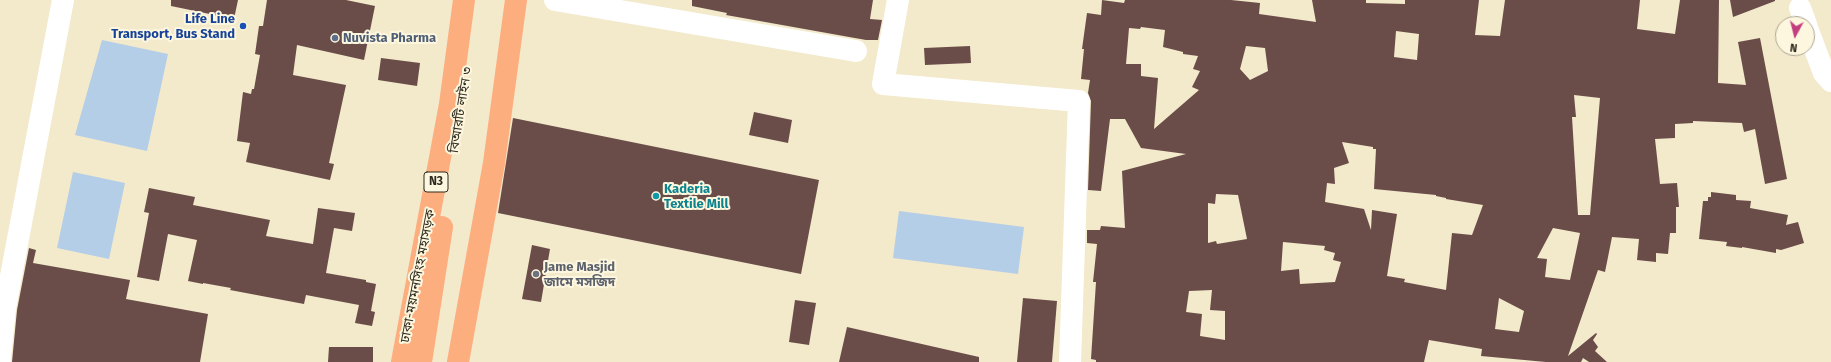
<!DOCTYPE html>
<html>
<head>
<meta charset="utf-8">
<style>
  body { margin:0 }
  #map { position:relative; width:1831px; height:362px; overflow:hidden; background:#f3e9cb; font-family:"Fira Sans",sans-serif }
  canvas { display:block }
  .north { position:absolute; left:1775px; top:16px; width:40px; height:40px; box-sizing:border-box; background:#fef7df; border:1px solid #aba592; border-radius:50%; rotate:187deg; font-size:11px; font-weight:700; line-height:16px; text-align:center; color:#2e2b1f }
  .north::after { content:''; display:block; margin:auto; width:14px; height:18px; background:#c43e7f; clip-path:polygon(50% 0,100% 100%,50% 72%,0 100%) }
</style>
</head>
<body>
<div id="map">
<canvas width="1831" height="362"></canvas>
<div class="north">N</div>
</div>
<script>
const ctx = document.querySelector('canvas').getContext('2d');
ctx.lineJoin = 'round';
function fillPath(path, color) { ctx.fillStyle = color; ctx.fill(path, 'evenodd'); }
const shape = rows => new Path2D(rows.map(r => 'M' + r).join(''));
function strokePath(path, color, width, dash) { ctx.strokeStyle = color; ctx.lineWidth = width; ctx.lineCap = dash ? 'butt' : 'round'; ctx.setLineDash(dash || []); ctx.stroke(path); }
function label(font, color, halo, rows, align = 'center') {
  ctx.font = font + ' "Fira Sans","Noto Sans Bengali",sans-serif'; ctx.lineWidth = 4; ctx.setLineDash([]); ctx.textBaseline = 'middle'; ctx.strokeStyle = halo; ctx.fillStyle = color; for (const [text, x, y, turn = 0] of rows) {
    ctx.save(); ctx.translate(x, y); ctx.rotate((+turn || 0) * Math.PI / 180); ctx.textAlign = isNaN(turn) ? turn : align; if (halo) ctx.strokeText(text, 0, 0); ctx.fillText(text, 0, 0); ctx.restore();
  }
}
const water = shape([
  [102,40,168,54,147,151,75,135],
  [73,172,125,183,109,259,57,248],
  [899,211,1024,227,1018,274,893,258]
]);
const building = shape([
  [171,0,238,0,234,19,171,6],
  [267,0,346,0,375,6,364,60,297,45,293,75,346,85,329,163,334,164,330,180,246,162,250,143,237,141,243,92,251,94,252,89,254,89,260,55,255,54,259,26,263,26],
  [692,0,873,0,870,19,882,20,878,40,866,40,726,15,727,13,692,6],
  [1102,0,1124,3,1125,0,1231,0,1260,3,1259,14,1316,22,1312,0,1366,0,1366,3,1405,4,1405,0,1479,0,1475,35,1500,36,1505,0,1640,0,1637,29,1675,34,1680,0,1719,0,1718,83,1746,85,1738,42,1760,38,1787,179,1765,184,1755,129,1744,132,1742,123,1693,121,1693,123,1675,124,1675,138,1655,139,1660,184,1677,183,1679,207,1676,207,1676,233,1670,233,1668,254,1656,253,1656,262,1637,260,1639,239,1612,237,1605,272,1598,270,1568,356,1596,333,1597,334,1593,340,1598,347,1595,351,1607,362,1589,362,1583,358,1581,362,1546,362,1481,356,1482,349,1429,340,1424,362,1096,362,1096,360,1091,359,1096,282,1093,282,1097,244,1087,243,1087,230,1100,230,1101,226,1125,228,1122,171,1186,154,1141,148,1125,119,1110,119,1101,191,1088,190,1091,101,1088,93,1090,80,1081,79,1084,49,1082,49,1087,13,1101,15],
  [1141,27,1165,30,1163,47,1183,52,1183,54,1198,56,1193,69,1200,71,1192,87,1199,90,1154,129,1158,78,1141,76,1141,64,1126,64,1129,28,1140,29],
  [1396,31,1419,34,1417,60,1394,57],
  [1246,46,1265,48,1268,71,1250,80,1240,69],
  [1574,95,1600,98,1590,215,1578,215,1572,117,1576,117],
  [1342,142,1373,147,1373,149,1376,149,1374,189,1436,195,1436,196,1446,198,1446,199,1483,205,1472,235,1452,233,1446,290,1404,282,1405,279,1387,276,1397,214,1372,210,1371,230,1364,209,1325,202,1327,183,1335,184,1334,168,1349,163],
  [1216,194,1238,195,1247,239,1217,244,1216,241,1208,243,1208,203,1215,204],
  [1553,228,1580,233,1570,280,1545,277,1547,259,1537,258],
  [1283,242,1325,246,1324,250,1335,253,1333,260,1341,262,1335,282,1300,284,1299,269,1281,271],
  [1212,290,1210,310,1225,311,1225,340,1200,336,1202,314,1186,312,1189,291],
  [1499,298,1524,311,1519,332,1495,329],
  [1730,0,1775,0,1775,1,1733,17],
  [970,46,971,63,925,65,924,48],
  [381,58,420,63,417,86,378,80],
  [754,112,792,120,788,143,749,135],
  [513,118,819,180,801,274,498,213],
  [149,188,195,197,193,205,270,220,266,236,313,244,318,208,355,213,352,231,334,228,326,273,366,280,366,282,376,284,371,311,375,312,372,326,355,323,359,305,306,295,304,304,230,290,231,288,203,283,203,284,188,281,197,240,168,234,159,281,137,277,149,213,144,212],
  [1711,192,1736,195,1736,200,1751,201,1750,208,1788,215,1786,225,1798,222,1804,243,1781,250,1776,249,1776,253,1742,247,1742,248,1726,246,1727,242,1699,239,1703,201,1708,201,1708,197,1711,197],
  [532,245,550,249,541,302,522,299],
  [29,248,36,250,33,263,130,280,126,299,208,314,200,362,12,362,17,310],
  [1023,298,1057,301,1052,362,1017,362],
  [795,300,816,303,809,345,789,342],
  [847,327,979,357,979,362,839,362],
  [329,347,373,347,373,362,328,362]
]);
const minor = shape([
  [555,0,856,51],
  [898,0,883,84,1079,101,1070,362],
  [1800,8,1806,24],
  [1807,28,1824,73,1831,81],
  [0,359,5,308,63,0]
]);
const highway = shape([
  [402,362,450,104,464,0],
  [421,362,442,227],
  [458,362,494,163,516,0]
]);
const markers = [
  [243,26,4,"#1a4fb4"],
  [335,38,4,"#5c6f8a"],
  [656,196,4,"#0f9aa8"],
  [536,274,4,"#6b7280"]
];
const shields = [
  [436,182,24]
];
const shieldNames = [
  ["N3",436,182]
];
const transitNames = [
  ["Life Line",235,19],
  ["Transport, Bus Stand",235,34]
];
const serviceNames = [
  ["Nuvista Pharma",343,38]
];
const streetNames = [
  ["বিআরটি লাইন ৩",461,110,-81],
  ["ঢাকা-ময়মনসিংহ মহাসড়ক",418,276,-79]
];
const cultureNames = [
  ["Kaderia",664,189],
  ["Textile Mill",664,204]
];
const worshipNames = [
  ["Jame Masjid",544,267],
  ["জামে মসজিদ",544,282]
];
fillPath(water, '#b5cee7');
fillPath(building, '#6a4d49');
strokePath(minor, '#fff', 22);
strokePath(highway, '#fdae7f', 22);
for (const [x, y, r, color] of markers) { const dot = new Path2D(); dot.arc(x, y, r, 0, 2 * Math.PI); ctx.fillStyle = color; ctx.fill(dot); strokePath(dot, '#fef7df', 1.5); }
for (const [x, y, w] of shields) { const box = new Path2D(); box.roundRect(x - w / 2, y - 10, w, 20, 3); ctx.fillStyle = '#fef7df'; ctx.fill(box); strokePath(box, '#2e2b1f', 1); }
label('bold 12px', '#2e2b1f', null, shieldNames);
label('bold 13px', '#164399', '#fef7df', transitNames, 'right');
label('bold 13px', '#4e5e75', '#fef7df', serviceNames, 'left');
label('13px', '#2e2b1f', '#fef7df', streetNames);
label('bold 13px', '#0d838f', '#fef7df', cultureNames, 'left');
label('bold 13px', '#5b616d', '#fef7df', worshipNames, 'left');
</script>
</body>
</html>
